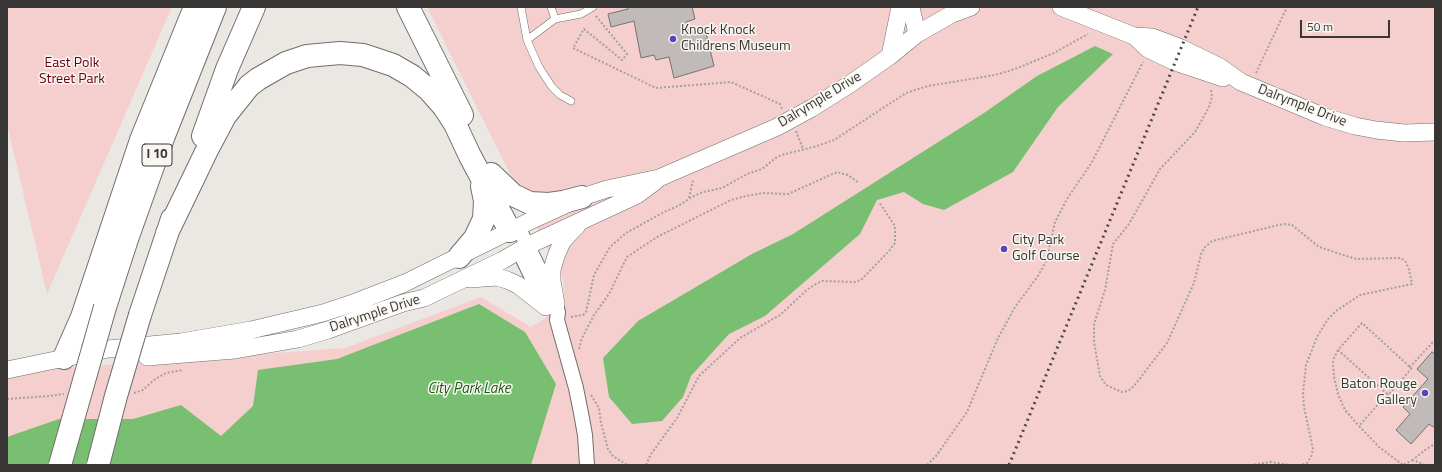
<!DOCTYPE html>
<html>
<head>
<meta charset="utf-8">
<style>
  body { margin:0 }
  #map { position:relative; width:1442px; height:472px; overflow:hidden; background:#ebe8e4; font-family:"Titillium Web",sans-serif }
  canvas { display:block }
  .frame { position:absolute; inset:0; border:8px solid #373634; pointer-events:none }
  .scale { position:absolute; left:1300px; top:20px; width:90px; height:18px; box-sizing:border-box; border:2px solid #373634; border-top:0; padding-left:5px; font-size:12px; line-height:14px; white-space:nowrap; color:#373634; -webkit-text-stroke:3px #f9f6f1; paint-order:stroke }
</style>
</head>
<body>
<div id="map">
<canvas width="1442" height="472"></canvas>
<div class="frame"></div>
<div class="scale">50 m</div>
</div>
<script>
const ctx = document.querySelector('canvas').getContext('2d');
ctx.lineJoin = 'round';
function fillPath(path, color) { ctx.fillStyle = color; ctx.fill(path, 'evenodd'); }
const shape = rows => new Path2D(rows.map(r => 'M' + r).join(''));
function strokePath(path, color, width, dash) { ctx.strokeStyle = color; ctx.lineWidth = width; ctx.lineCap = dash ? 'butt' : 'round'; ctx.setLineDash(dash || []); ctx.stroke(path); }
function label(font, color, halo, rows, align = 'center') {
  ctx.font = font + ' "Titillium Web",sans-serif'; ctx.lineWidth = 3; ctx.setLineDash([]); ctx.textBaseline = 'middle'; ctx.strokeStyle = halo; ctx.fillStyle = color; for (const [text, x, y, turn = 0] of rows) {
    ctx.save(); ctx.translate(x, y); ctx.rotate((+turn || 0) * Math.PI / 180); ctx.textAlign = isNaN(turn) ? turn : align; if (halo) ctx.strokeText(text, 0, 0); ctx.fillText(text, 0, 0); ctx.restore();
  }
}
const green = shape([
  [7,7,172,7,47,294,7,124],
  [427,7,1435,7,1435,465,7,465,7,372,345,348,481,297,531,327,565,306,563,280]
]);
const water = shape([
  [1095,46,1113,54,1058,107,1013,172,944,210,923,204,904,192,877,200,860,234,765,316,729,334,691,376,683,397,662,421,632,424,609,397,603,358,638,321,752,254,793,234,984,113,1037,76],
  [479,304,525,332,556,384,531,465,7,465,7,437,59,419,133,419,181,405,221,436,253,406,258,370,337,359]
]);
const building = shape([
  [628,7,692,7,695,19,686,22,689,33,705,29,714,66,674,78,669,57,656,60,654,55,641,58,634,21,611,27,608,14,628,9,628,7],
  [1432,352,1435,354,1435,426,1433,427,1429,424,1411,444,1396,430,1410,414,1403,407,1428,379,1417,369,1432,352]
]);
const path = shape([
  [596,16,627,54,622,60,584,29,573,48,656,88,731,82,780,104,782,109],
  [1256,73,1287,7],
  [1211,90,1212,97,1209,107,1195,132,1160,169,1129,224,1113,244,1105,290,1094,324,1094,342,1100,376,1106,385,1122,392,1128,391,1134,386,1167,343,1194,283,1201,254,1205,247,1212,241,1283,224,1292,225,1319,247,1356,259,1401,258,1406,262,1409,270,1412,284,1360,295,1336,311,1328,319,1317,337,1306,365,1303,393,1304,407,1313,449,1311,457,1307,463,1301,465],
  [796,131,803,149],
  [689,198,693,180],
  [571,317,583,315,586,312,594,275,610,247,626,233,664,212,678,206,692,197,703,192,722,188,747,174,762,169,777,157,785,154,814,147,834,140,906,93,928,86,995,75,1015,69,1054,53,1088,34],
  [579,349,582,338,594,315,609,294,627,257,657,237,731,200,746,196,763,193,788,194,837,172,848,175,859,183],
  [1338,350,1334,358,1333,362,1334,377,1338,394,1345,410,1359,426],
  [134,393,143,390,154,380,166,373,183,370],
  [1387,394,1338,350,1362,323,1410,367],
  [591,395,599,408,601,423,608,449,613,456,627,465],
  [7,399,49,396,64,394],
  [1413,460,1403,465,1379,447,1359,426,1387,394,1388,395,1412,368,1410,367,1432,343,1435,344],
  [646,465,651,454,677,418,699,376,740,338,780,315,808,289,816,284,822,281,855,282,861,280,889,251,895,243,895,226,879,202],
  [927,465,936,456,967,412,998,338,1015,307,1038,276,1044,265,1047,258,1055,222,1067,199,1092,162,1143,62],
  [1250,465,1271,462,1290,465],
  [1425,465,1413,460,1425,450,1435,444]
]);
const service = shape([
  [521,7,527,40,539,67,552,87,560,95,571,101],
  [551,7,555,19],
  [527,40,555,19,581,14,593,7]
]);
const minor = shape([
  [518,227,551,292,558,312,557,320,576,388,581,413,585,435,587,465],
  [522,257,546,307]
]);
const tertiary = shape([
  [911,7,917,34],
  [1061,7,1134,36,1152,37,1181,48,1220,67,1241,82,1325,117,1355,126,1376,130,1404,133,1435,132],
  [1134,36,1148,49,1175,62,1223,78],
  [890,56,900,7],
  [470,279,497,277,507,280,518,285,546,307],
  [556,304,552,281,552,270,556,256,562,242,568,235,577,226],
  [147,357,235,350,298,339,328,330,403,303,424,298,503,260,527,246,637,195,656,181],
  [7,370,108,349,181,342,251,330,323,313,356,302,405,283,532,220,582,197,607,189,659,178,777,127,812,108,850,84,890,56,917,34,952,14,971,7]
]);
const motorway = shape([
  [408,7,462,115],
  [203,136,227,69,254,7],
  [491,174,513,195,530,203,549,204,563,202,582,197],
  [167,233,208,148,225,116,249,86,258,79,286,63,307,56,340,53,363,55,393,65,412,76,429,90,444,107,455,124,470,156,510,231],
  [459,257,475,238,484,219,485,201,482,186],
  [105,307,127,239,163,138,215,7],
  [140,315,172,219],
  [64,358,82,317,141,140,195,7]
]);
const rail = shape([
  [1009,465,1198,7]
]);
const motorwayBridge = shape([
  [60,465,105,307],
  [98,465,116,396,140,315]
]);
const markers = [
  [673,39,4,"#5942ba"],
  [1004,249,4,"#5942ba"],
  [1425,393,4,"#5942ba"]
];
const shields = [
  [157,155,30]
];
const shieldNames = [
  ["I 10",157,155]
];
const poiNames = [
  ["Knock Knock",681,31],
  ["Childrens Museum",681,47],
  ["City Park",1012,241],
  ["Golf Course",1012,257],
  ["Baton Rouge",1417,385,"right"],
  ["Gallery",1417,401,"right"]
];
const parkNames = [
  ["East Polk",72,64],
  ["Street Park",72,80]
];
const streetNames = [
  ["Dalrymple Drive",820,100,-31],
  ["Dalrymple Drive",1302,106,21],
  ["Dalrymple Drive",375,314,-18]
];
const waterNames = [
  ["City Park Lake",469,389]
];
fillPath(green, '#f5cfce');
fillPath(water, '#79bf71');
fillPath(building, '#c0bbb8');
strokePath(building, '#777270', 1);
strokePath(service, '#706e6a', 8);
strokePath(minor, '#706e6a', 16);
strokePath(tertiary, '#706e6a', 18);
strokePath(motorway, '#706e6a', 24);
strokePath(path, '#a3a19e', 2, [2, 2]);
strokePath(service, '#fff', 7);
strokePath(minor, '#fff', 14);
strokePath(tertiary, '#fff', 17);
strokePath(motorway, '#fff', 22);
strokePath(rail, '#4b4a48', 3, [2, 4]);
strokePath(motorwayBridge, '#706e6a', 24, []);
strokePath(motorwayBridge, '#fff', 22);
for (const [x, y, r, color] of markers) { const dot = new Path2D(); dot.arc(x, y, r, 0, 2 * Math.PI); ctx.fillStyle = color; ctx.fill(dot); strokePath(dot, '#f9f6f1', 1.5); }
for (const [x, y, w] of shields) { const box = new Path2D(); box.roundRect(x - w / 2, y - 11, w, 22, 3); ctx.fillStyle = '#f9f6f1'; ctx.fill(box); strokePath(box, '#373634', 1); }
label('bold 13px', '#373634', null, shieldNames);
label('14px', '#373634', '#f9f6f1', poiNames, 'left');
label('14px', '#630016', '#f9f6f1', parkNames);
label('14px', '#373634', '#f9f6f1', streetNames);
label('italic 15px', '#145b0e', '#f9f6f1', waterNames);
</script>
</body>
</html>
